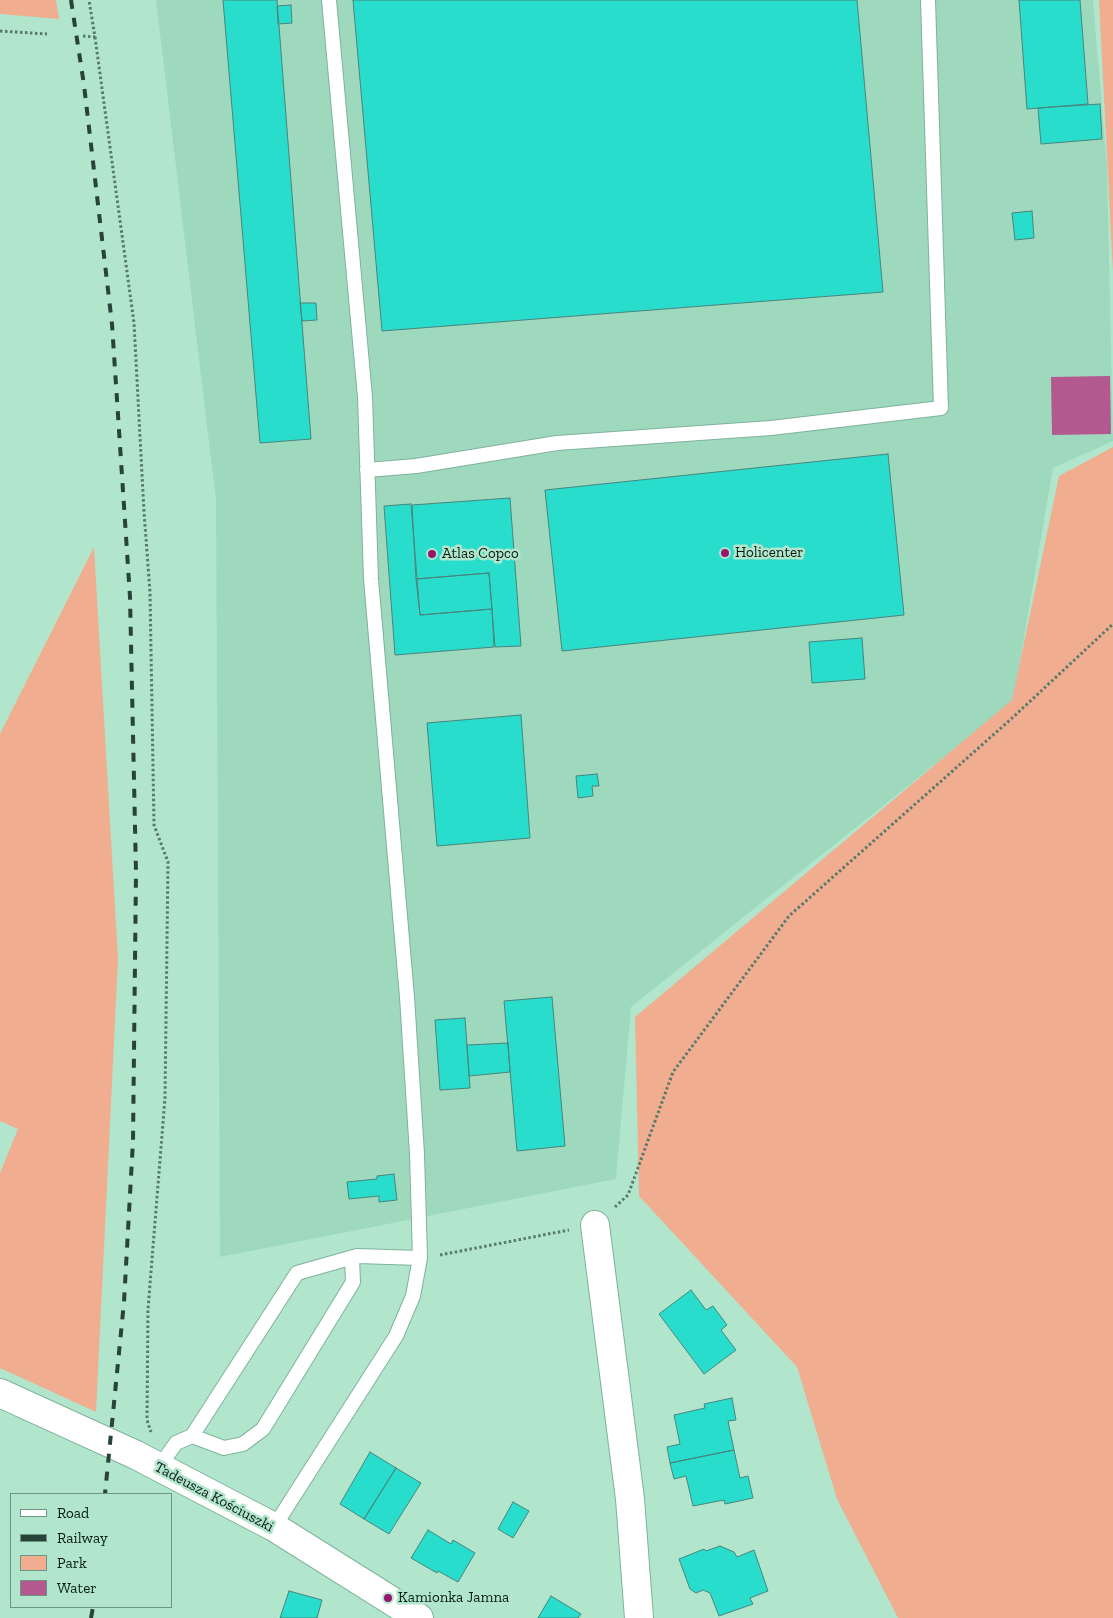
<!DOCTYPE html>
<html>
<head>
<meta charset="utf-8">
<style>
  body { margin:0 }
  #map { position:relative; width:1113px; height:1618px; overflow:hidden; background:#b1e6cd; font-family:"Zilla Slab",serif }
  canvas { display:block }
  .legend { position:absolute; left:10px; top:1493px; width:162px; height:115px; box-sizing:border-box; background:#b1e6cd; border:1px solid #6d9583; margin:0; padding:6px 9px; list-style:none; font-size:15px; color:#071b13 }
  .legend li { display:flex; align-items:center; gap:10px; height:25px }
  .legend b { width:25px; border:1px solid #6d9583 }
</style>
</head>
<body>
<div id="map">
<canvas width="1113" height="1618"></canvas>
<ul class="legend">
<li><b style="height:6px;background:#fff"></b>Road</li>
<li><b style="height:6px;background:#284338"></b>Railway</li>
<li><b style="height:14px;background:#f0ad90"></b>Park</li>
<li><b style="height:14px;background:#b45890"></b>Water</li>
</ul>
</div>
<script>
const ctx = document.querySelector('canvas').getContext('2d');
ctx.lineJoin = 'round';
function fillPath(path, color) { ctx.fillStyle = color; ctx.fill(path, 'evenodd'); }
const shape = rows => new Path2D(rows.map(r => 'M' + r).join(''));
function strokePath(path, color, width, dash) { ctx.strokeStyle = color; ctx.lineWidth = width; ctx.lineCap = dash ? 'butt' : 'round'; ctx.setLineDash(dash || []); ctx.stroke(path); }
function label(font, color, halo, rows, align = 'center') {
  ctx.font = font + ' "Zilla Slab",serif'; ctx.lineWidth = 5; ctx.setLineDash([]); ctx.textBaseline = 'middle'; ctx.strokeStyle = halo; ctx.fillStyle = color; for (const [text, x, y, turn = 0] of rows) {
    ctx.save(); ctx.translate(x, y); ctx.rotate((+turn || 0) * Math.PI / 180); ctx.textAlign = isNaN(turn) ? turn : align; if (halo) ctx.strokeText(text, 0, 0); ctx.fillText(text, 0, 0); ctx.restore();
  }
}
const built = shape([
  [156,0,1093,0,1107,167,1113,441,1053,468,1013,702,631,1007,616,1179,220,1257,216,501]
]);
const green = shape([
  [0,0,56,0,59,19,0,14],
  [1099,0,1113,0,1113,273],
  [1113,447,1113,1618,898,1618,837,1499,797,1367,639,1196,635,1017,1012,700,1059,476],
  [94,547,118,959,96,1412,0,1368,0,1173,18,1129,0,1121,0,734]
]);
const water = shape([
  [1110,376,1111,434,1052,435,1051,377]
]);
const building = shape([
  [223,0,277,0,311,439,260,443,223,0],
  [353,0,857,0,883,292,382,331,353,0],
  [1019,0,1080,0,1088,104,1027,109,1019,0],
  [291,5,292,23,278,24,277,6,291,5],
  [1100,104,1102,139,1041,144,1038,108,1100,104],
  [1032,211,1034,238,1015,240,1012,213,1032,211],
  [300,303,316,303,317,320,302,321,300,303],
  [888,454,904,615,562,651,545,490,888,454],
  [510,498,521,646,495,647,489,573,416,579,412,505,510,498],
  [411,504,420,615,492,609,494,647,395,655,384,506,411,504],
  [489,573,492,609,420,615,416,579,489,573],
  [862,638,865,679,812,683,809,642,862,638],
  [521,715,530,838,437,846,427,723,521,715],
  [597,774,599,786,592,786,593,796,578,798,576,776,597,774],
  [552,997,565,1146,517,1151,504,1001,552,997],
  [465,1018,470,1088,440,1090,435,1020,465,1018],
  [508,1043,510,1072,469,1076,467,1045,508,1043],
  [394,1174,397,1200,379,1202,379,1196,349,1199,347,1182,377,1179,377,1176,394,1174],
  [691,1290,706,1310,713,1306,727,1325,721,1330,736,1350,704,1374,659,1314,691,1290],
  [732,1398,736,1420,728,1421,734,1450,670,1463,667,1447,680,1444,674,1415,705,1408,704,1404,732,1398],
  [734,1450,740,1478,748,1476,753,1498,725,1504,724,1500,693,1506,686,1476,674,1479,670,1463,734,1450],
  [370,1452,396,1468,364,1519,340,1504,370,1452],
  [396,1468,421,1483,389,1534,364,1519,396,1468],
  [513,1502,529,1511,513,1538,498,1529,513,1502],
  [428,1530,451,1544,453,1540,475,1553,458,1582,438,1571,437,1573,411,1558,428,1530],
  [720,1546,734,1552,737,1557,754,1550,768,1591,750,1598,753,1604,719,1616,710,1593,703,1590,696,1593,690,1589,679,1559,704,1549,706,1551,720,1546],
  [289,1591,322,1600,317,1618,280,1618,289,1591],
  [551,1596,581,1614,578,1618,538,1618,551,1596]
]);
const path = shape([
  [0,31,47,34],
  [83,36,95,37,89,0],
  [95,37,134,323,144,512,150,592,154,825,168,862,165,1098,148,1309,147,1420,151,1432],
  [615,1207,628,1195,673,1072,789,916,1010,720,1113,624],
  [440,1255,569,1230]
]);
const lane = shape([
  [367,470,416,466,557,443,771,428,941,408,928,0],
  [192,1436,224,1448,243,1444,263,1429,353,1282,352,1258],
  [159,1467,176,1443,192,1436,297,1273,357,1256,420,1258],
  [274,1527,396,1336,413,1296,420,1258,417,1154,407,997,371,579,365,397,329,0]
]);
const street = shape([
  [595,1225,630,1499,639,1618],
  [0,1393,136,1455,274,1527,419,1618]
]);
const rail = shape([
  [71,0,84,85,112,324,130,597,136,872,133,1141,124,1302,105,1494],
  [91,1618,93,1607]
]);
const markers = [
  [725,553,5,"#96166e"],
  [432,554,5,"#96166e"],
  [388,1598,5,"#96166e"]
];
const poiNames = [
  ["Holicenter",735,553],
  ["Atlas Copco",442,554],
  ["Kamionka Jamna",398,1598]
];
const streetNames = [
  ["Tadeusza Kościuszki",214,1497,28]
];
fillPath(built, '#9ed9be');
fillPath(green, '#f0ad90');
fillPath(water, '#b45890');
fillPath(building, '#29ddcc');
strokePath(building, '#49847d', 1);
strokePath(lane, '#7fb29b', 16);
strokePath(street, '#7fb29b', 30);
strokePath(path, '#577a6a', 3, [2.5, 2.5]);
strokePath(lane, '#fff', 14);
strokePath(street, '#fff', 28);
strokePath(rail, '#284338', 4, [9, 9]);
for (const [x, y, r, color] of markers) { const dot = new Path2D(); dot.arc(x, y, r, 0, 2 * Math.PI); ctx.fillStyle = color; ctx.fill(dot); strokePath(dot, '#b1e6cd', 2); }
label('15px', '#071b13', '#b1e6cd', poiNames, 'left');
label('15px', '#071b13', '#b1e6cd', streetNames);
</script>
</body>
</html>
